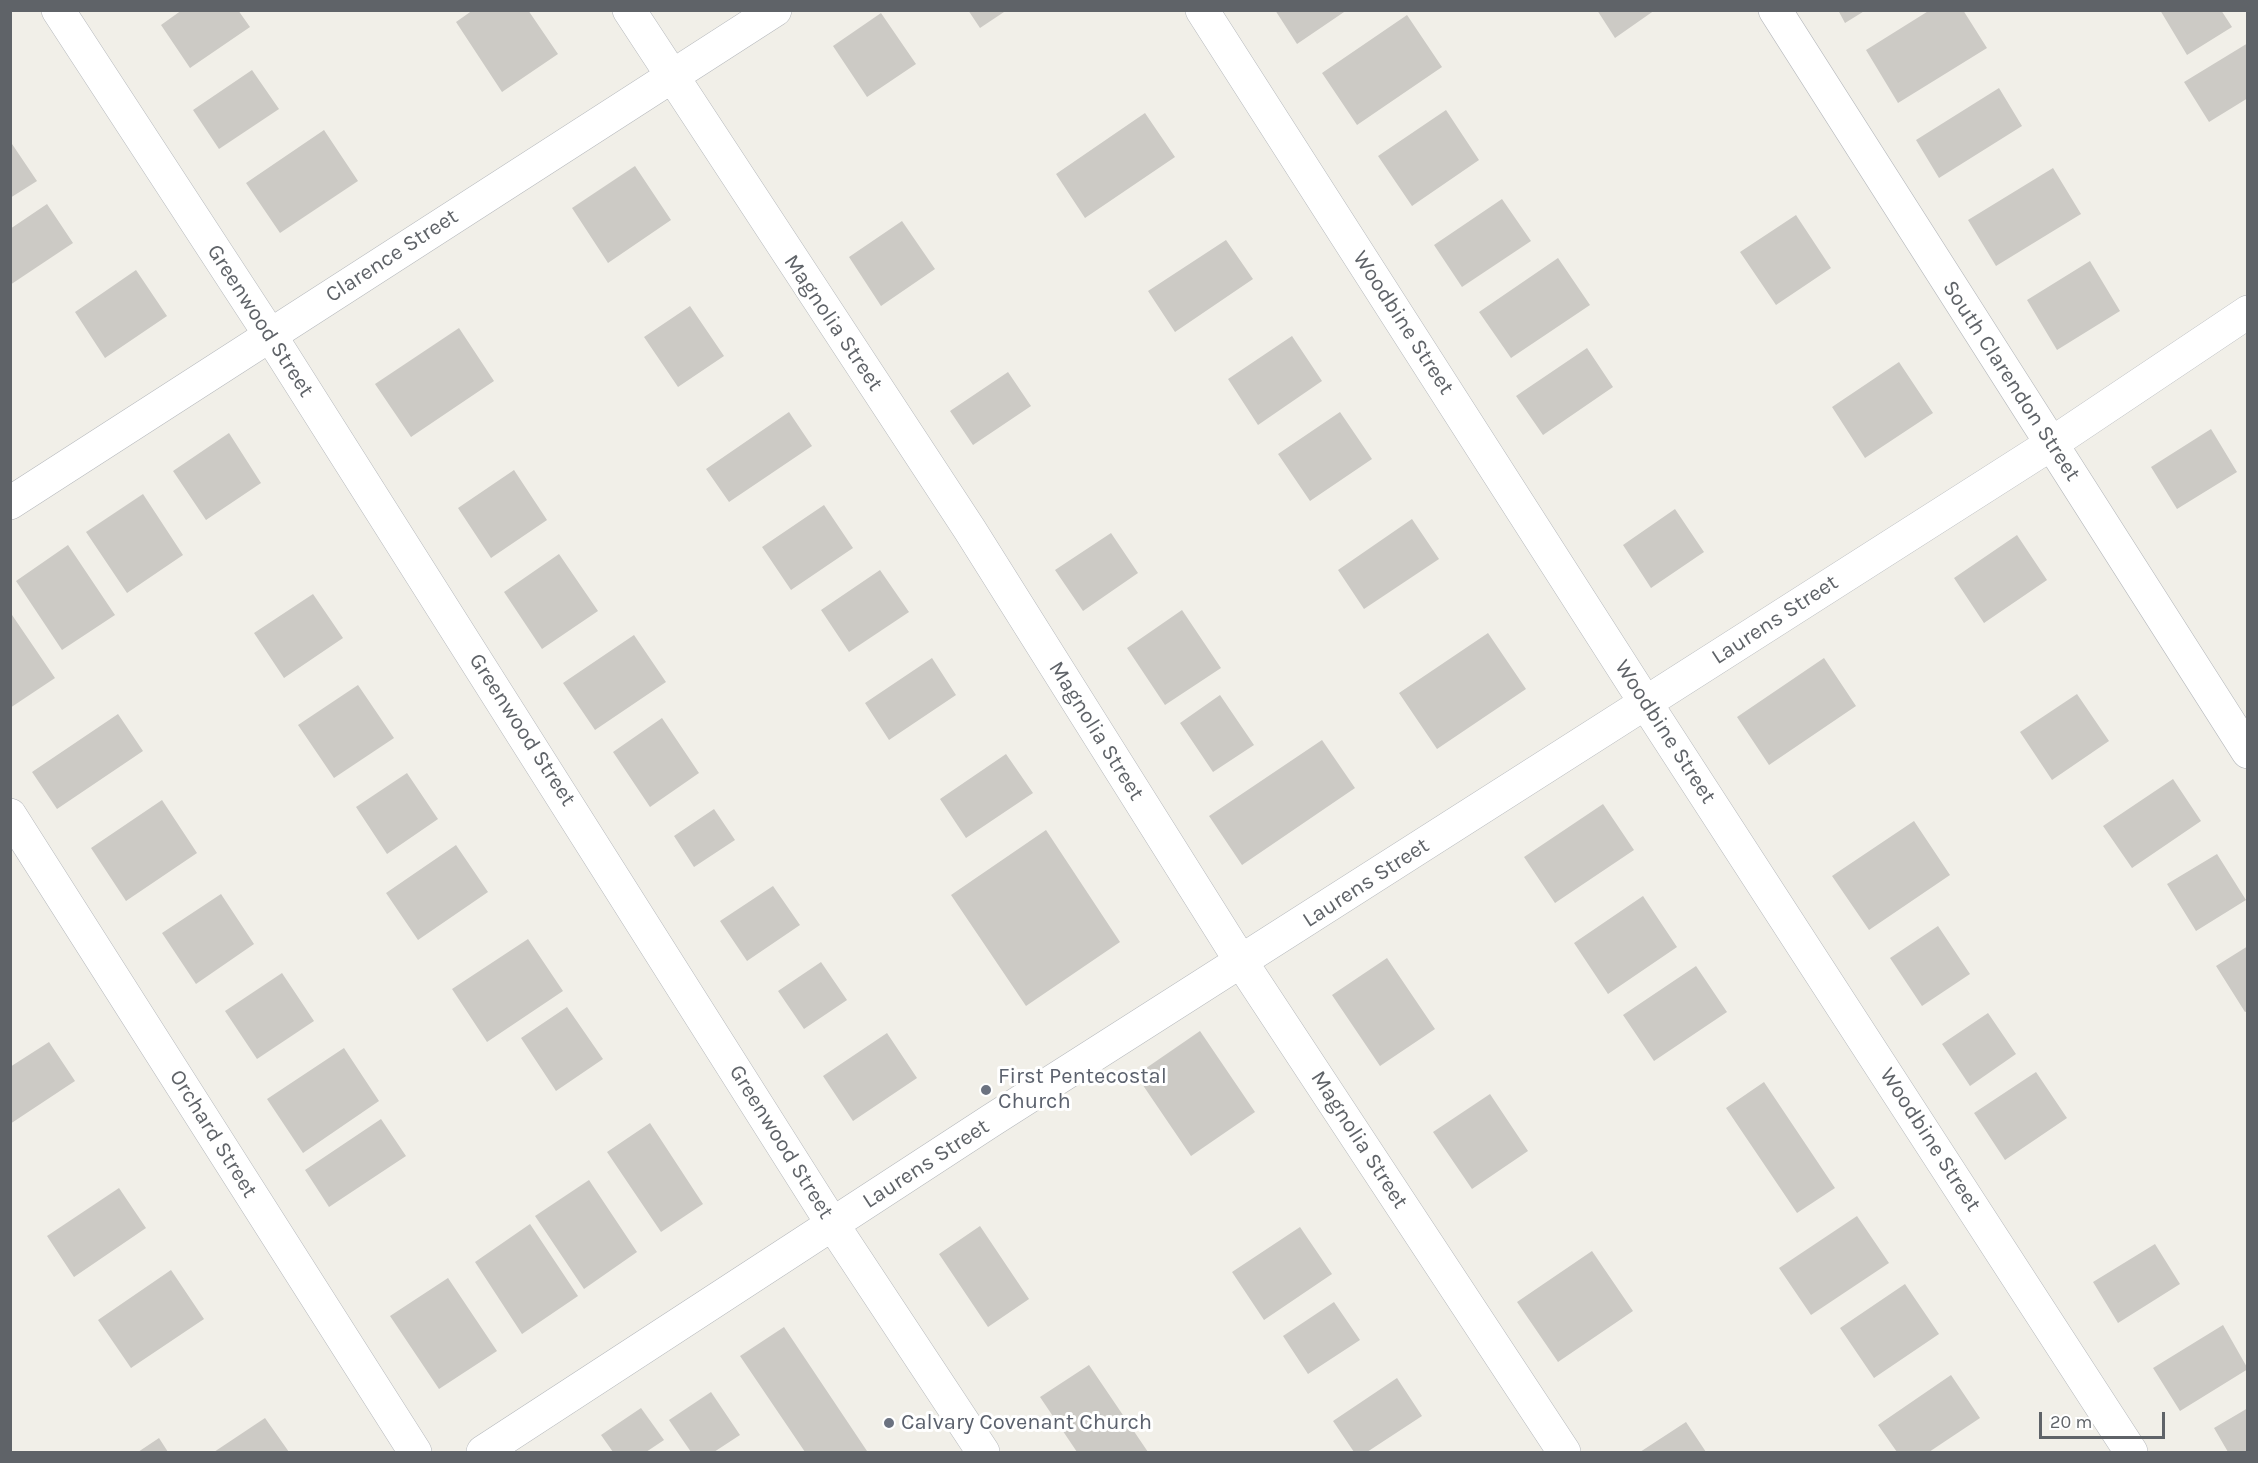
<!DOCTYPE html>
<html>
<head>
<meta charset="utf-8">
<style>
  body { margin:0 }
  #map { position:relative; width:2258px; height:1463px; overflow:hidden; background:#f1efe8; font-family:Karla,sans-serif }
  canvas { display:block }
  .frame { position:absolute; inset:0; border:12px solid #5f6368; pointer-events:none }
  .scale { position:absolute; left:2039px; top:1412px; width:126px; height:27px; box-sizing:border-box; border:3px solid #5f6368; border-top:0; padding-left:8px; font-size:18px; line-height:21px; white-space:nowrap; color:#5f6368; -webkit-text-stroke:4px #fff; paint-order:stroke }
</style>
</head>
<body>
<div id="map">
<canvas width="2258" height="1463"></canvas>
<div class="frame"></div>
<div class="scale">20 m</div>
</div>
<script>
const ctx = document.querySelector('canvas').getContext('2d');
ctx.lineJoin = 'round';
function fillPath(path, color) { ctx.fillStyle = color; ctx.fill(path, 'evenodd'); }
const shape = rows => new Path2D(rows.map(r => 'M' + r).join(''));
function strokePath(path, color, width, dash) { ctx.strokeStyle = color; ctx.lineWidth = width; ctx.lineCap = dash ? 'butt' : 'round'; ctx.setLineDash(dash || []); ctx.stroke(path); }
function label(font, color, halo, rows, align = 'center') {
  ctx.font = font + ' Karla,sans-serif'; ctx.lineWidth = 6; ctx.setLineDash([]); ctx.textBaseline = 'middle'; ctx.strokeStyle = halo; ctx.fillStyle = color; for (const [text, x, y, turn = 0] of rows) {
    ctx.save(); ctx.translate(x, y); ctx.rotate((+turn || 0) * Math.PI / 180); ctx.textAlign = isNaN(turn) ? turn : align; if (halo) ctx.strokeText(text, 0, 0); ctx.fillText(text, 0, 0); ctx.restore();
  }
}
const building = shape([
  [182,10,238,10,250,27,190,68,161,25],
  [473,10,528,10,558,54,502,92,456,22],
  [968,10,1007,10,980,28],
  [1275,10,1347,10,1297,44],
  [1597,10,1655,10,1615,38],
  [1838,10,1866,10,1845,23],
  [1930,10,1963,10,1987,48,1898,103,1866,50],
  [2160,10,2221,10,2232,27,2187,55],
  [881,13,916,64,867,97,833,46],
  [1407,15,1442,67,1357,125,1322,73],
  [2248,43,2248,98,2209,122,2184,82],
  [252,70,279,109,219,149,193,110],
  [1999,88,2022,126,1939,178,1916,140],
  [1446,110,1479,160,1412,206,1378,156],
  [1145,113,1175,157,1085,218,1056,174],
  [324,130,358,181,280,233,246,183],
  [10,141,37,181,10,198],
  [635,166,671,220,608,263,572,208],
  [2053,168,2081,214,1996,266,1968,220],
  [1502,199,1531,241,1462,287,1434,245],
  [47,204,73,243,10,285,10,229],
  [1796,215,1831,268,1776,305,1740,252],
  [902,221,935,269,881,306,849,257],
  [1226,240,1253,279,1175,332,1148,291],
  [1558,258,1590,305,1511,358,1479,312],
  [2090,261,2120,311,2057,350,2027,300],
  [136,270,167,316,105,358,75,312],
  [690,306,724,356,678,387,644,337],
  [459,328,494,381,411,437,375,384],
  [1292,336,1322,381,1258,425,1228,379],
  [1587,348,1613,387,1543,435,1516,396],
  [1899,362,1933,413,1865,458,1832,407],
  [1008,372,1031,406,973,445,950,411],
  [789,412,812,446,729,502,706,469],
  [1340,412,1372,459,1310,501,1278,454],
  [2211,429,2237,472,2177,509,2151,467],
  [229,433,261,483,206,520,173,471],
  [514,470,547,520,491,558,458,508],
  [143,494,183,555,127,593,86,532],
  [824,505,853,548,791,590,762,547],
  [1675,509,1704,552,1651,588,1623,545],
  [1412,519,1439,559,1364,609,1338,570],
  [1111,533,1138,573,1083,611,1055,570],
  [2017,535,2047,580,1984,623,1954,578],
  [68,545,115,615,62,650,16,581],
  [559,554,598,611,542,649,504,592],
  [880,570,909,612,849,652,821,610],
  [313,594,343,638,284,678,254,633],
  [1182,610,1221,668,1165,705,1127,648],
  [10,612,55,678,10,708],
  [1488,633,1526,689,1437,749,1399,693],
  [634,635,666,682,595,730,563,683],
  [932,658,956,695,889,740,865,703],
  [1824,658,1856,706,1769,765,1737,717],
  [358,685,394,738,334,778,298,725],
  [2077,694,2109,741,2052,780,2020,732],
  [1220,695,1254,745,1213,772,1180,723],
  [118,714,143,751,57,809,32,772],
  [662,718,699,773,650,807,613,752],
  [1322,740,1355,788,1242,865,1209,816],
  [1006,754,1033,793,966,838,940,799],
  [407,773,438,819,387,854,356,807],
  [2173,779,2201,821,2132,868,2103,826],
  [162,800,197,853,126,901,91,848],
  [1603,804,1634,850,1555,903,1524,857],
  [714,809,735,840,694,867,674,836],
  [1914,821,1950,875,1869,930,1832,876],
  [1046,830,1120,942,1026,1006,951,895],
  [456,845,488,892,418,940,386,893],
  [2217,854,2246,900,2196,931,2167,884],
  [773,886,800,925,747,961,720,921],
  [221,894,254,944,196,984,162,933],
  [1643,896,1677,947,1608,994,1574,943],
  [1938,926,1970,974,1922,1006,1890,958],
  [528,939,563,991,487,1042,452,989],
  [2248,946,2248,1011,2245,1012,2216,966],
  [1387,958,1435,1029,1380,1066,1332,995],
  [821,962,847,1000,804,1029,778,991],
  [1696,966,1727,1012,1654,1061,1623,1015],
  [282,973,314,1021,257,1059,225,1011],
  [567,1007,603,1059,556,1091,521,1038],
  [1988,1013,2016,1054,1970,1086,1942,1044],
  [1200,1031,1255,1112,1191,1156,1136,1075],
  [887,1033,917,1078,853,1121,823,1076],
  [49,1042,75,1081,10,1124,10,1067],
  [344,1048,379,1101,303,1153,267,1099],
  [2036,1072,2067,1118,2005,1160,1974,1113],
  [1764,1082,1835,1188,1797,1213,1726,1108],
  [1490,1094,1528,1151,1472,1189,1433,1132],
  [381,1119,406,1156,329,1207,305,1170],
  [650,1123,703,1204,661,1232,607,1152],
  [589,1180,637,1252,584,1289,535,1216],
  [119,1188,146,1228,74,1277,47,1236],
  [1857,1216,1889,1263,1811,1315,1779,1268],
  [530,1224,578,1296,522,1334,475,1262],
  [980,1226,1029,1299,988,1327,939,1254],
  [1300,1227,1332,1274,1264,1320,1232,1272],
  [2155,1244,2180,1284,2118,1323,2093,1282],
  [1592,1251,1633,1311,1558,1362,1517,1302],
  [171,1270,204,1319,131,1368,98,1320],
  [448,1278,497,1351,439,1389,390,1316],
  [1905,1284,1939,1334,1874,1378,1840,1328],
  [1334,1302,1360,1340,1308,1374,1283,1336],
  [2223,1325,2248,1369,2180,1411,2153,1368],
  [784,1327,867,1451,865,1452,805,1452,740,1356],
  [1089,1365,1148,1452,1077,1452,1040,1397],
  [1951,1375,1980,1418,1929,1452,1897,1452,1878,1425],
  [1397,1378,1422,1416,1367,1452,1354,1452,1333,1421],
  [711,1392,740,1435,714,1452,691,1452,669,1420],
  [641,1408,664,1440,646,1452,613,1452,601,1435],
  [2248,1408,2248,1452,2228,1452,2214,1428],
  [265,1418,289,1452,214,1452],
  [1686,1422,1706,1452,1640,1452],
  [159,1438,168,1452,138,1452]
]);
const minor = shape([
  [58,10,270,335,833,1225,983,1452],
  [629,10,970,530,1242,963,1564,1452],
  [1202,10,1645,702,2131,1452],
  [1775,10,2248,752],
  [10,503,775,10],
  [10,815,415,1452],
  [483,1452,992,1120,2051,444,2248,312]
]);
const markers = [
  [986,1090,6,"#6b7280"],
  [889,1423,6,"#6b7280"]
];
const streetNames = [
  ["Clarence Street",392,256,-33],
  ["Greenwood Street",260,321,57],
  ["Magnolia Street",833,323,56],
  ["Woodbine Street",1403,323,57],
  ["South Clarendon Street",2011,381,57],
  ["Laurens Street",1775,620,-33],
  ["Greenwood Street",522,730,57],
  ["Magnolia Street",1096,731,58],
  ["Woodbine Street",1665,732,57],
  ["Laurens Street",1366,883,-33],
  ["Orchard Street",213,1134,58],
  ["Magnolia Street",1359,1140,57],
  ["Woodbine Street",1930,1140,57],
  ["Greenwood Street",781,1142,58],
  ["Laurens Street",926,1164,-33]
];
const worshipNames = [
  ["First Pentecostal",998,1077],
  ["Church",998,1102],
  ["Calvary Covenant Church",901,1423]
];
fillPath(building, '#cccac5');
strokePath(minor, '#b5b8bc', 34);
strokePath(minor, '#fff', 33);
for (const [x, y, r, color] of markers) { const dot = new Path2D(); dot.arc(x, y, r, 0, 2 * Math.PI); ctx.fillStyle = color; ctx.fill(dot); strokePath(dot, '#fff', 2); }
label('22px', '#5f6368', '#fff', streetNames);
label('22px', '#5b616d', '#fff', worshipNames, 'left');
</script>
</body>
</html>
